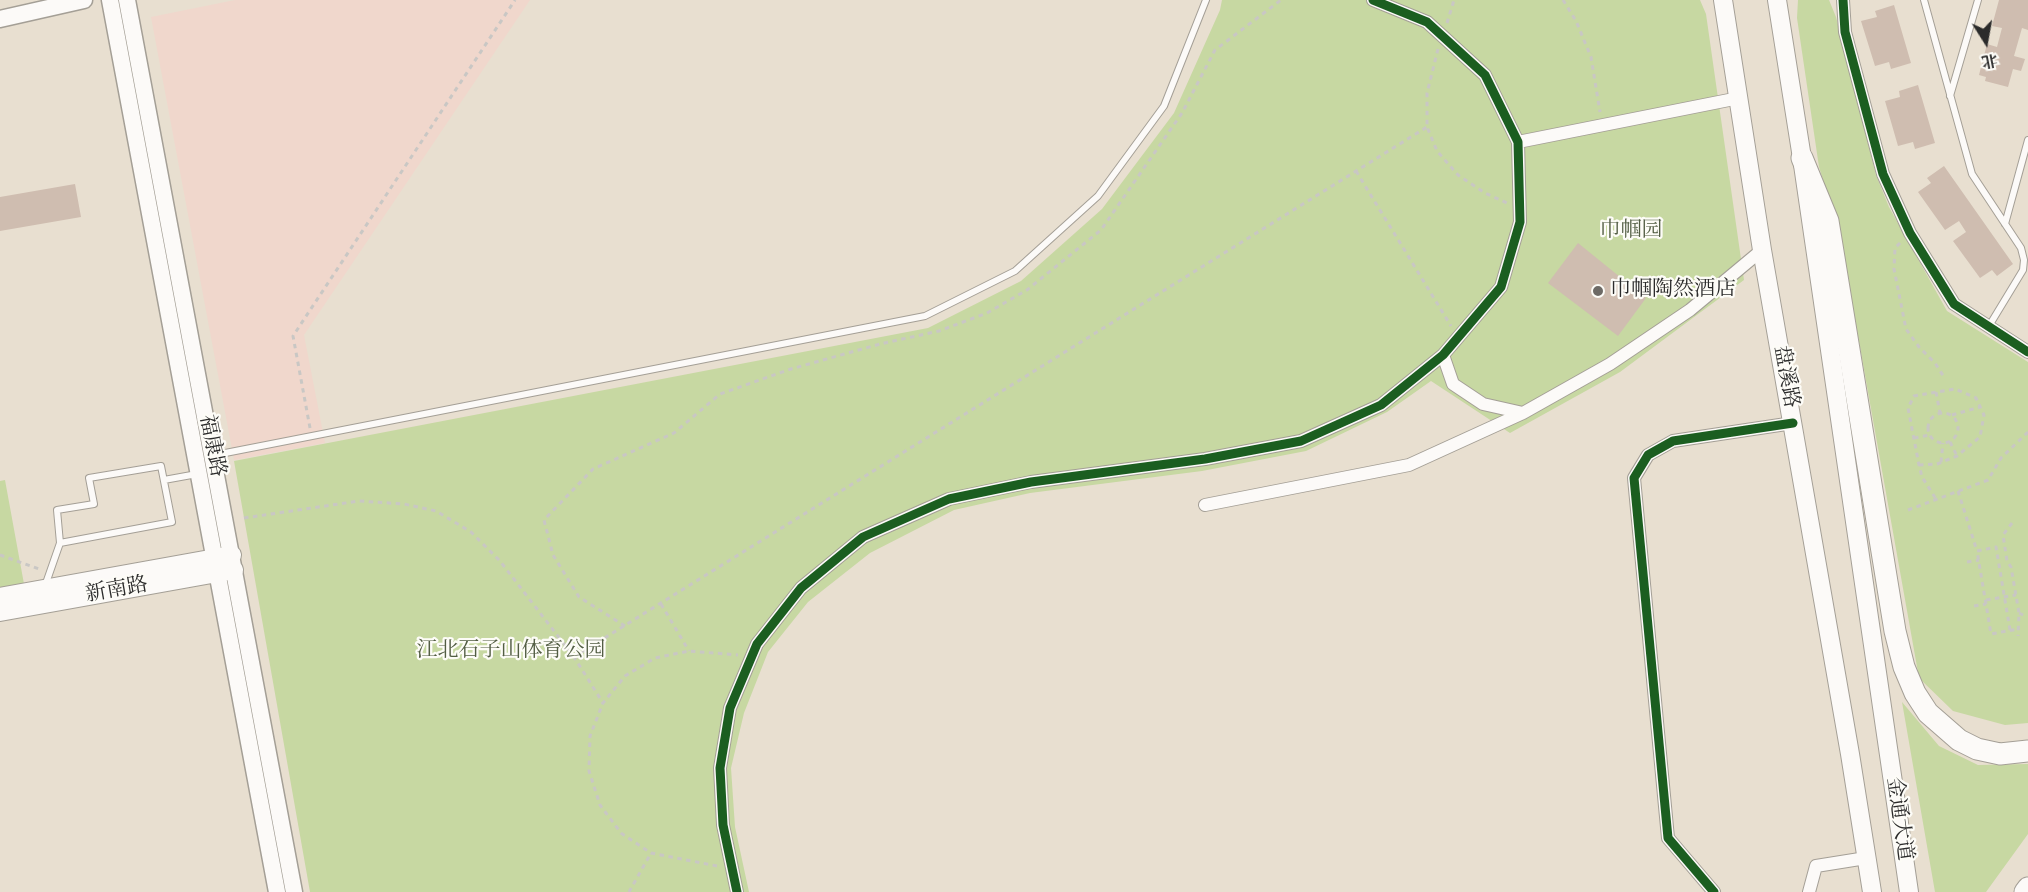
<!DOCTYPE html>
<html>
<head>
<meta charset="utf-8">
<style>
  body { margin:0 }
  #map { position:relative; width:2028px; height:892px; overflow:hidden; background:#e8dfd0; font-family:"IM FELL English","Noto Serif SC",serif }
  canvas { display:block }
  .north { position:absolute; left:1956px; top:12px; width:60px; height:60px; -webkit-text-stroke:4px #fdfcf7; paint-order:stroke; rotate:169deg; font-size:16px; font-weight:700; line-height:24px; text-align:center; color:#2b2b2b }
  .north::after { content:''; display:block; margin:auto; width:21px; height:27px; background:#2b2b2b; clip-path:polygon(50% 0,100% 100%,50% 72%,0 100%) }
</style>
</head>
<body>
<div id="map">
<canvas width="2028" height="892"></canvas>
<div class="north">北</div>
</div>
<script>
const ctx = document.querySelector('canvas').getContext('2d');
ctx.lineJoin = 'round';
function fillPath(path, color) { ctx.fillStyle = color; ctx.fill(path, 'evenodd'); }
const shape = rows => new Path2D(rows.map(r => 'M' + r).join(''));
function strokePath(path, color, width, dash) { ctx.strokeStyle = color; ctx.lineWidth = width; ctx.lineCap = dash ? 'butt' : 'round'; ctx.setLineDash(dash || []); ctx.stroke(path); }
function label(font, color, halo, rows, align = 'center') {
  ctx.font = font + ' "IM FELL English","Noto Serif SC",serif'; ctx.lineWidth = 4.5; ctx.setLineDash([]); ctx.textBaseline = 'middle'; ctx.strokeStyle = halo; ctx.fillStyle = color; for (const [text, x, y, turn = 0] of rows) {
    ctx.save(); ctx.translate(x, y); ctx.rotate((+turn || 0) * Math.PI / 180); ctx.textAlign = isNaN(turn) ? turn : align; if (halo) ctx.strokeText(text, 0, 0); ctx.fillText(text, 0, 0); ctx.restore();
  }
}
const built = shape([
  [235,0,530,0,304,335,325,443,234,460,151,17]
]);
const green = shape([
  [1222,0,1700,0,1706,14,1744,280,1620,372,1510,433,1431,381,1387,412,1306,451,1202,471,1030,493,954,510,870,553,808,602,768,652,744,713,731,768,735,827,749,892,310,892,234,461,928,328,1021,281,1102,209,1174,113,1220,10],
  [1798,0,1829,0,1836,17,1876,175,1889,207,1947,311,2028,362,2028,723,2005,725,1953,711,1919,678,1840,235,1819,167,1797,18],
  [5,480,24,584,0,588,0,481],
  [1902,702,1939,746,1978,765,2028,764,2028,834,1986,892,1935,892]
]);
const building = shape([
  [1999,0,2028,0,2028,30,2022,28,2014,56,2025,59,2021,71,2013,69,2008,87,1985,81,1986,77,1979,75,1987,44,1997,47,2002,28,1992,26],
  [1894,5,1911,63,1891,69,1889,62,1875,66,1861,21,1877,17,1875,11],
  [1918,85,1935,143,1915,149,1913,142,1898,146,1885,101,1900,97,1899,91],
  [1944,166,2013,264,1997,276,1992,270,1980,278,1953,241,1966,232,1959,221,1945,230,1918,192,1931,183,1927,178],
  [75,184,81,217,0,231,0,197],
  [1578,243,1646,298,1618,336,1548,283]
]);
const path = shape([
  [1563,0,1576,21,1591,57,1600,112],
  [1447,23,1454,0],
  [1438,49,1427,93,1427,127,1437,151,1458,175,1485,193,1507,203],
  [1356,171,1451,326],
  [1900,243,1895,248,1894,269,1906,329,1919,347,1935,363,1944,377],
  [1936,392,1940,413],
  '1928 428a15 15 0 1 1 30 0a15 15 0 1 1-30 0Z',
  [1952,415,1980,407],
  [310,428,293,336,515,0],
  [1914,438,1930,435],
  [1950,442,1957,456],
  [1941,462,1943,443],
  [1919,465,1937,464,1957,456,1980,437,1984,415,1976,398,1955,389,1914,396,1908,408,1919,465,1922,477,1936,499],
  [1958,491,1977,551],
  [1908,510,1988,480,2001,458,2028,432],
  [244,518,359,501,404,504,436,511,471,532,500,561,574,657,603,703],
  [2012,523,2003,535,2007,561,2011,567,2019,613,2018,636],
  [0,555,42,570],
  [1967,562,1979,560],
  [1986,600,2016,595],
  [661,604,689,651],
  [1974,606,1986,604],
  [2019,613,2027,617],
  [625,626,579,597,553,555,544,520,593,469,674,433,720,394,791,369,880,344,939,331,987,313,1027,290,1101,230,1182,113,1215,50,1281,0],
  [2010,630,1996,547,1977,551,1991,634,2018,629],
  [574,657,1427,127],
  [717,866,651,853,621,833,600,805,589,771,590,736,603,703,625,676,655,658,689,651,738,655],
  [629,892,651,853]
]);
const lane = shape([
  [1924,0,1972,174,2021,248,2024,260,2023,270,1989,326],
  [1950,96,1978,0],
  [2005,224,2028,140],
  [215,455,925,316,1015,271,1098,196,1164,106,1206,0],
  [164,480,197,474],
  [45,586,60,543,172,522,161,466,89,478,94,504,57,510,60,543]
]);
const street = shape([
  [1843,0,1845,32,1883,174,1910,233,1954,304,2028,352],
  [1518,142,1739,98],
  [1443,355,1453,384,1483,404,1523,413],
  [1205,505,1409,465,1523,413,1610,364,1690,310,1762,250],
  [737,892,723,825,720,768,730,708,757,644,801,588,863,537,949,499,1031,482,1205,459,1301,441,1381,405,1443,355,1501,287,1520,222,1518,142,1485,75,1427,22,1373,0],
  [1714,892,1668,838,1634,478,1648,455,1673,441,1793,423],
  [1809,892,1816,866,1866,858]
]);
const secondary = shape([
  [110,0,277,892],
  [127,0,294,892],
  [0,19,84,0]
]);
const primary = shape([
  [1723,0,1762,250,1850,754,1872,892],
  [1777,0,1802,158,1909,892],
  [0,597,232,555],
  [0,612,234,570]
]);
const highway = shape([
  [1802,158,1828,221,1895,631,1904,667,1915,693,1928,713,1959,740,1977,749,2000,754,2028,751],
  [2025,892,2028,888]
]);
const cycleway = shape([
  [1843,0,1845,32,1883,174,1910,233,1954,304,2028,352],
  [737,892,723,825,720,768,730,708,757,644,801,588,863,537,949,499,1031,482,1205,459,1301,441,1381,405,1443,355,1501,287,1520,222,1518,142,1485,75,1427,22,1373,0],
  [1714,892,1668,838,1634,478,1648,455,1673,441,1793,423]
]);
const markers = [
  [1598,291,6,"#6d6a65"]
];
const parkNames = [
  ["巾帼园",1631,232],
  ["江北石子山体育公园",511,652]
];
const poiNames = [
  ["巾帼陶然酒店",1610,291]
];
const streetNames = [
  ["盘溪路",1785,377,80],
  ["福康路",211,446,79],
  ["新南路",117,591,-10],
  ["金通大道",1898,819,82]
];
fillPath(built, '#f0d7cc');
fillPath(green, '#c7d8a2');
fillPath(building, '#cfbdb0');
strokePath(lane, '#a49f96', 8);
strokePath(street, '#a49f96', 14);
strokePath(secondary, '#a49f96', 19);
strokePath(primary, '#a49f96', 20);
strokePath(highway, '#a49f96', 23);
strokePath(path, '#c9c7c4', 3, [4.5, 4.5]);
strokePath(lane, '#fcfaf8', 6);
strokePath(street, '#fcfaf8', 12);
strokePath(secondary, '#fcfaf8', 16);
strokePath(primary, '#fcfaf8', 18);
strokePath(highway, '#fcfaf8', 21);
strokePath(cycleway, '#1b5e20', 9);
for (const [x, y, r, color] of markers) { const dot = new Path2D(); dot.arc(x, y, r, 0, 2 * Math.PI); ctx.fillStyle = color; ctx.fill(dot); strokePath(dot, '#fdfcf7', 2); }
label('21px', '#525d43', '#fdfcf7', parkNames);
label('21px', '#2b2b2b', '#fdfcf7', poiNames, 'left');
label('21px', '#2b2b2b', '#fdfcf7', streetNames);
</script>
</body>
</html>
